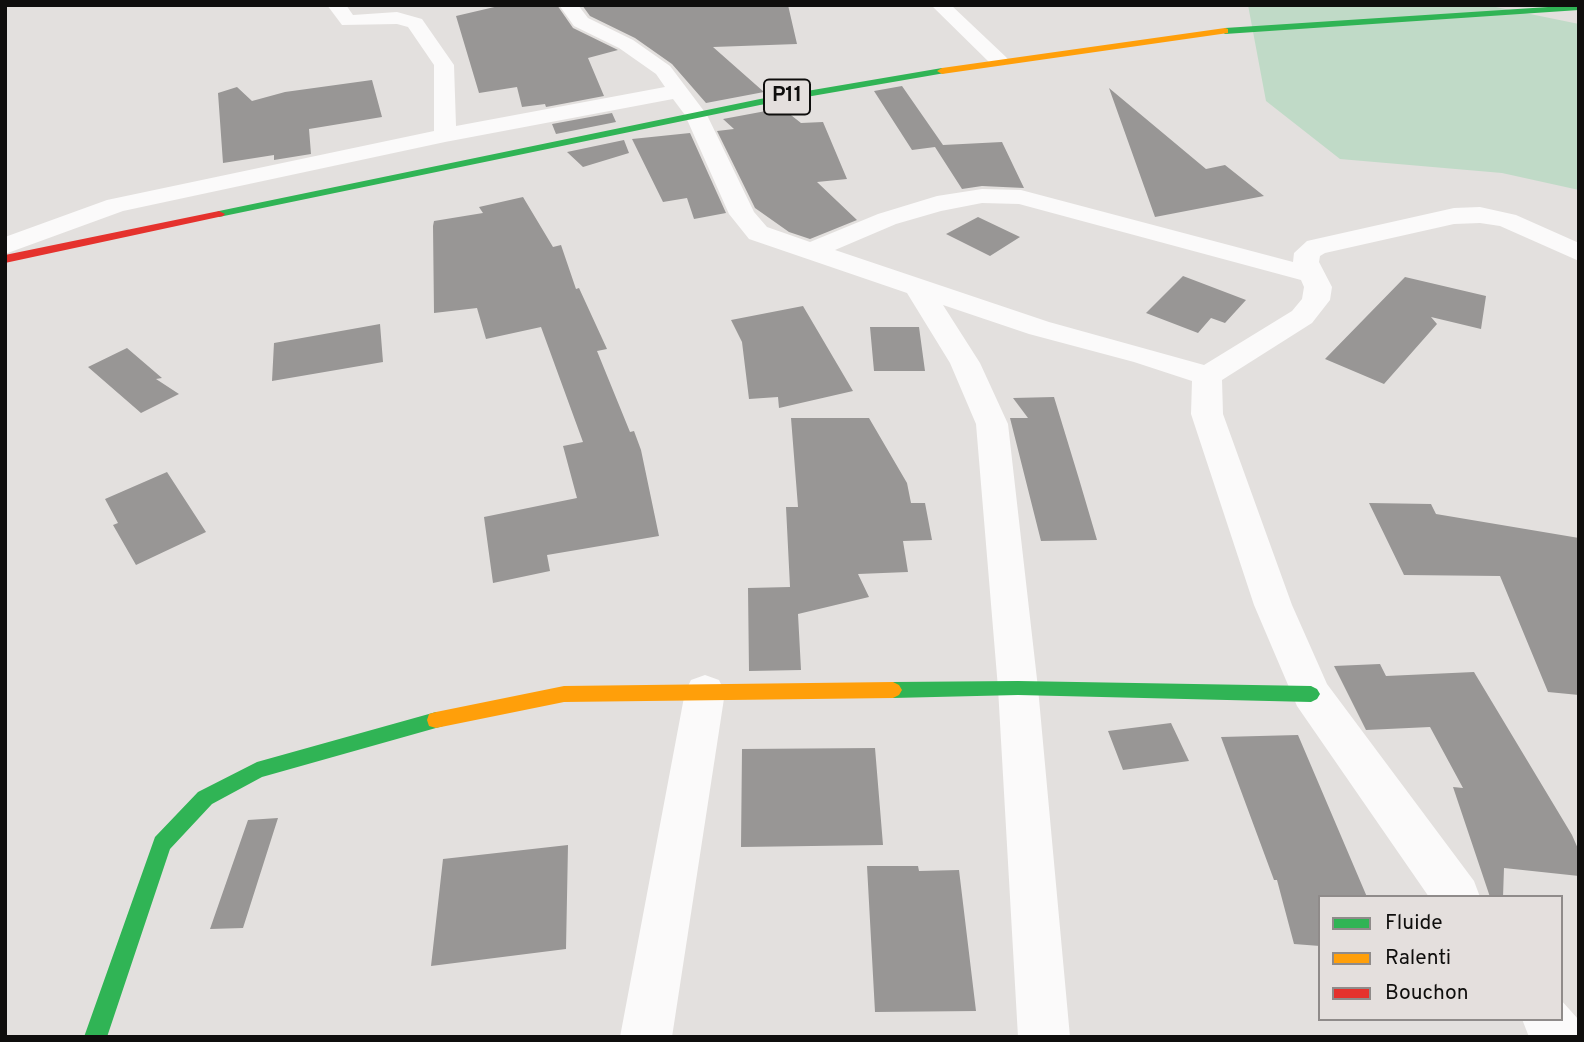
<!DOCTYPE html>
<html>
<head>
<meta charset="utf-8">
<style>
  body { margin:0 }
  #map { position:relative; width:1584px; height:1042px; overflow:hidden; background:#e3e0de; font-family:Overpass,sans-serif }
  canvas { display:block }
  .frame { position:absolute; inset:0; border:7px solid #0f0e0d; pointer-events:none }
  .legend { position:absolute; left:1318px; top:895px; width:245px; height:126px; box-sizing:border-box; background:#e4dfdd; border:2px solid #8f8b8a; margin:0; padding:9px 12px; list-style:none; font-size:21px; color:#0f0e0d }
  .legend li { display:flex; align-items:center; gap:14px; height:35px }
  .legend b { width:35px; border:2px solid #8f8b8a }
</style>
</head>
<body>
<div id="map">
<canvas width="1584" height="1042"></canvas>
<div class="frame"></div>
<ul class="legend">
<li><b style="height:9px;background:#30b455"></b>Fluide</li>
<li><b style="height:9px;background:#ff9f0a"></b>Ralenti</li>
<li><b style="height:9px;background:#e5322d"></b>Bouchon</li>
</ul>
</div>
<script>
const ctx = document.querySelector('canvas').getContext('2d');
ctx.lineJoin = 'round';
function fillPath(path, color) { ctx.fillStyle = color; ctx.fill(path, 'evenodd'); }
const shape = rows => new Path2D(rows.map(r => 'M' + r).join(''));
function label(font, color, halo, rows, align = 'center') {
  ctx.font = font + ' Overpass,sans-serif'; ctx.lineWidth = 7; ctx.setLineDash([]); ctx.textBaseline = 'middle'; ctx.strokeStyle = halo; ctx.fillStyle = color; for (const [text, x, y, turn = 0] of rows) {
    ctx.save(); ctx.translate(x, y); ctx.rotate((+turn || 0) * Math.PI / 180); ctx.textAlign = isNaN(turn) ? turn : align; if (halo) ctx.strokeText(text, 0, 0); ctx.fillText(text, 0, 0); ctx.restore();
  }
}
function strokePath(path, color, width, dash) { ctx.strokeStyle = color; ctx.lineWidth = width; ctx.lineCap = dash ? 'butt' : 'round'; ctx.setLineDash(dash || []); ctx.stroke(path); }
const green = shape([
  [1248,5,1486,5,1579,24,1579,190,1502,173,1340,159,1266,101]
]);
const building = shape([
  [503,5,557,5,573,28,618,50,588,58,604,96,546,107,545,104,522,107,517,87,479,93,456,16],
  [582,5,788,5,797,44,713,47,764,92,706,103,672,64,635,38,590,16],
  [372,80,382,117,309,129,311,154,274,160,274,155,223,163,218,93,237,87,252,101,285,92],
  [902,86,943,145,1002,142,1024,188,982,186,962,189,935,147,912,150,874,91],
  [1109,88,1206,169,1225,165,1264,196,1155,217],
  [782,108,801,123,823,122,847,179,817,182,857,220,810,239,789,232,755,208,717,131,734,129,723,119],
  [612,113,616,122,556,134,552,124],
  [690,133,726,213,694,219,687,198,663,202,632,139],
  [624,140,629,153,583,167,567,152],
  [523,197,553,247,561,245,576,289,579,288,607,349,597,351,630,432,634,431,641,450,659,536,547,555,550,571,493,583,484,517,577,498,563,446,583,442,541,327,486,339,477,308,434,313,433,226,434,221,483,213,479,207],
  [978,217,1020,237,990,256,946,234],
  [1183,276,1246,300,1225,323,1211,318,1198,333,1146,313],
  [1405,277,1486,296,1481,329,1431,317,1437,324,1384,384,1325,359],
  [803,306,853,391,779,408,778,397,749,399,742,342,731,320],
  [380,324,383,362,272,381,274,343],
  [870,327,919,327,925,371,874,371],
  [127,348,162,378,156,379,179,394,141,413,88,367],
  [1054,397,1079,479,1097,540,1041,541,1010,418,1028,418,1013,398],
  [791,418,869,418,907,483,911,503,925,503,932,540,903,541,908,572,858,574,869,597,798,614,801,670,749,671,748,588,790,587,786,507,798,507],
  [167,472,206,532,136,565,113,525,118,523,105,499],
  [1369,503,1431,504,1436,514,1579,538,1579,695,1548,692,1500,576,1404,575],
  [1380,664,1386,676,1474,672,1572,835,1579,851,1579,876,1504,868,1503,897,1490,897,1453,787,1463,788,1430,727,1366,730,1334,666],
  [1171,723,1189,761,1123,770,1108,731],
  [1298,735,1367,897,1320,897,1320,946,1294,944,1277,880,1274,880,1221,737],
  [875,748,883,845,741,847,742,749],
  [278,818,243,928,210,929,248,820],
  [568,845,566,949,431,966,443,859],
  [867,866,918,866,919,871,959,870,976,1011,875,1012]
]);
const street = shape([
  [327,5,346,5,353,15,397,12,422,19,454,65,456,126,665,87,656,74,619,48,574,26,559,5,578,5,588,18,633,40,670,66,707,115,754,212,767,227,810,242,878,214,937,196,982,189,1021,190,1293,262,1294,253,1307,241,1454,208,1480,207,1516,215,1579,243,1579,261,1500,226,1480,223,1454,224,1325,253,1320,256,1319,262,1332,287,1330,300,1312,323,1222,380,1223,414,1292,605,1327,684,1474,881,1480,897,1429,897,1297,706,1254,605,1191,414,1192,381,1134,362,1029,334,943,305,980,363,1008,424,1038,688,1070,1037,1018,1037,998,688,976,424,950,363,907,293,749,239,729,214,685,115,673,99,445,142,123,211,5,254,5,237,107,200,434,131,434,65,408,27,397,24,342,25,327,5],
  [982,203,1019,204,1301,280,1304,287,1302,299,1292,311,1204,365,1049,322,835,250,896,224,941,211,982,203],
  [931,5,951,5,1006,57,1009,61,1006,65,992,65,931,5],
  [705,675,719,680,725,692,672,1037,620,1037,685,692,691,680,705,675],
  [1561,1000,1578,1019,1579,1037,1529,1037,1522,1019,1561,1019,1561,1000]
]);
const fast = shape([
  [1579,5,1579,10,1225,34,1221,31,1225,28,1579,5],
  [942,68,947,71,945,73,760,105,219,217,213,214,219,211,760,99,942,68],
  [1018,681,1311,686,1317,689,1320,694,1317,699,1311,702,1018,695,893,698,887,695,884,690,887,685,893,682,1018,681],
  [436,712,443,714,445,720,443,726,262,777,212,804,170,849,107,1037,84,1037,155,837,198,792,257,762,436,712]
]);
const slow = shape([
  [1225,28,1228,29,1228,33,942,74,937,71,942,68,1225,28],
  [893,682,899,685,902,690,899,695,893,698,564,702,436,728,429,726,427,720,429,714,436,712,564,686,893,682]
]);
const jam = shape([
  [219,211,225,214,223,216,5,263,5,255,219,211]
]);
const shields = [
  [787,97,46]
];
const shieldNames = [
  ["P11",787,97]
];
fillPath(green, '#c0dac7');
fillPath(building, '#989695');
fillPath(street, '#fbfafa');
fillPath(fast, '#30b455');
fillPath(slow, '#ff9f0a');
fillPath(jam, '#e5322d');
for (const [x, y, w] of shields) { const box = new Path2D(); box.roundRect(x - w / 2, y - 17.5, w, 35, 5); ctx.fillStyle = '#e4dfdd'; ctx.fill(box); strokePath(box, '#0f0e0d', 2); }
label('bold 21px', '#0f0e0d', null, shieldNames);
</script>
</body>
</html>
